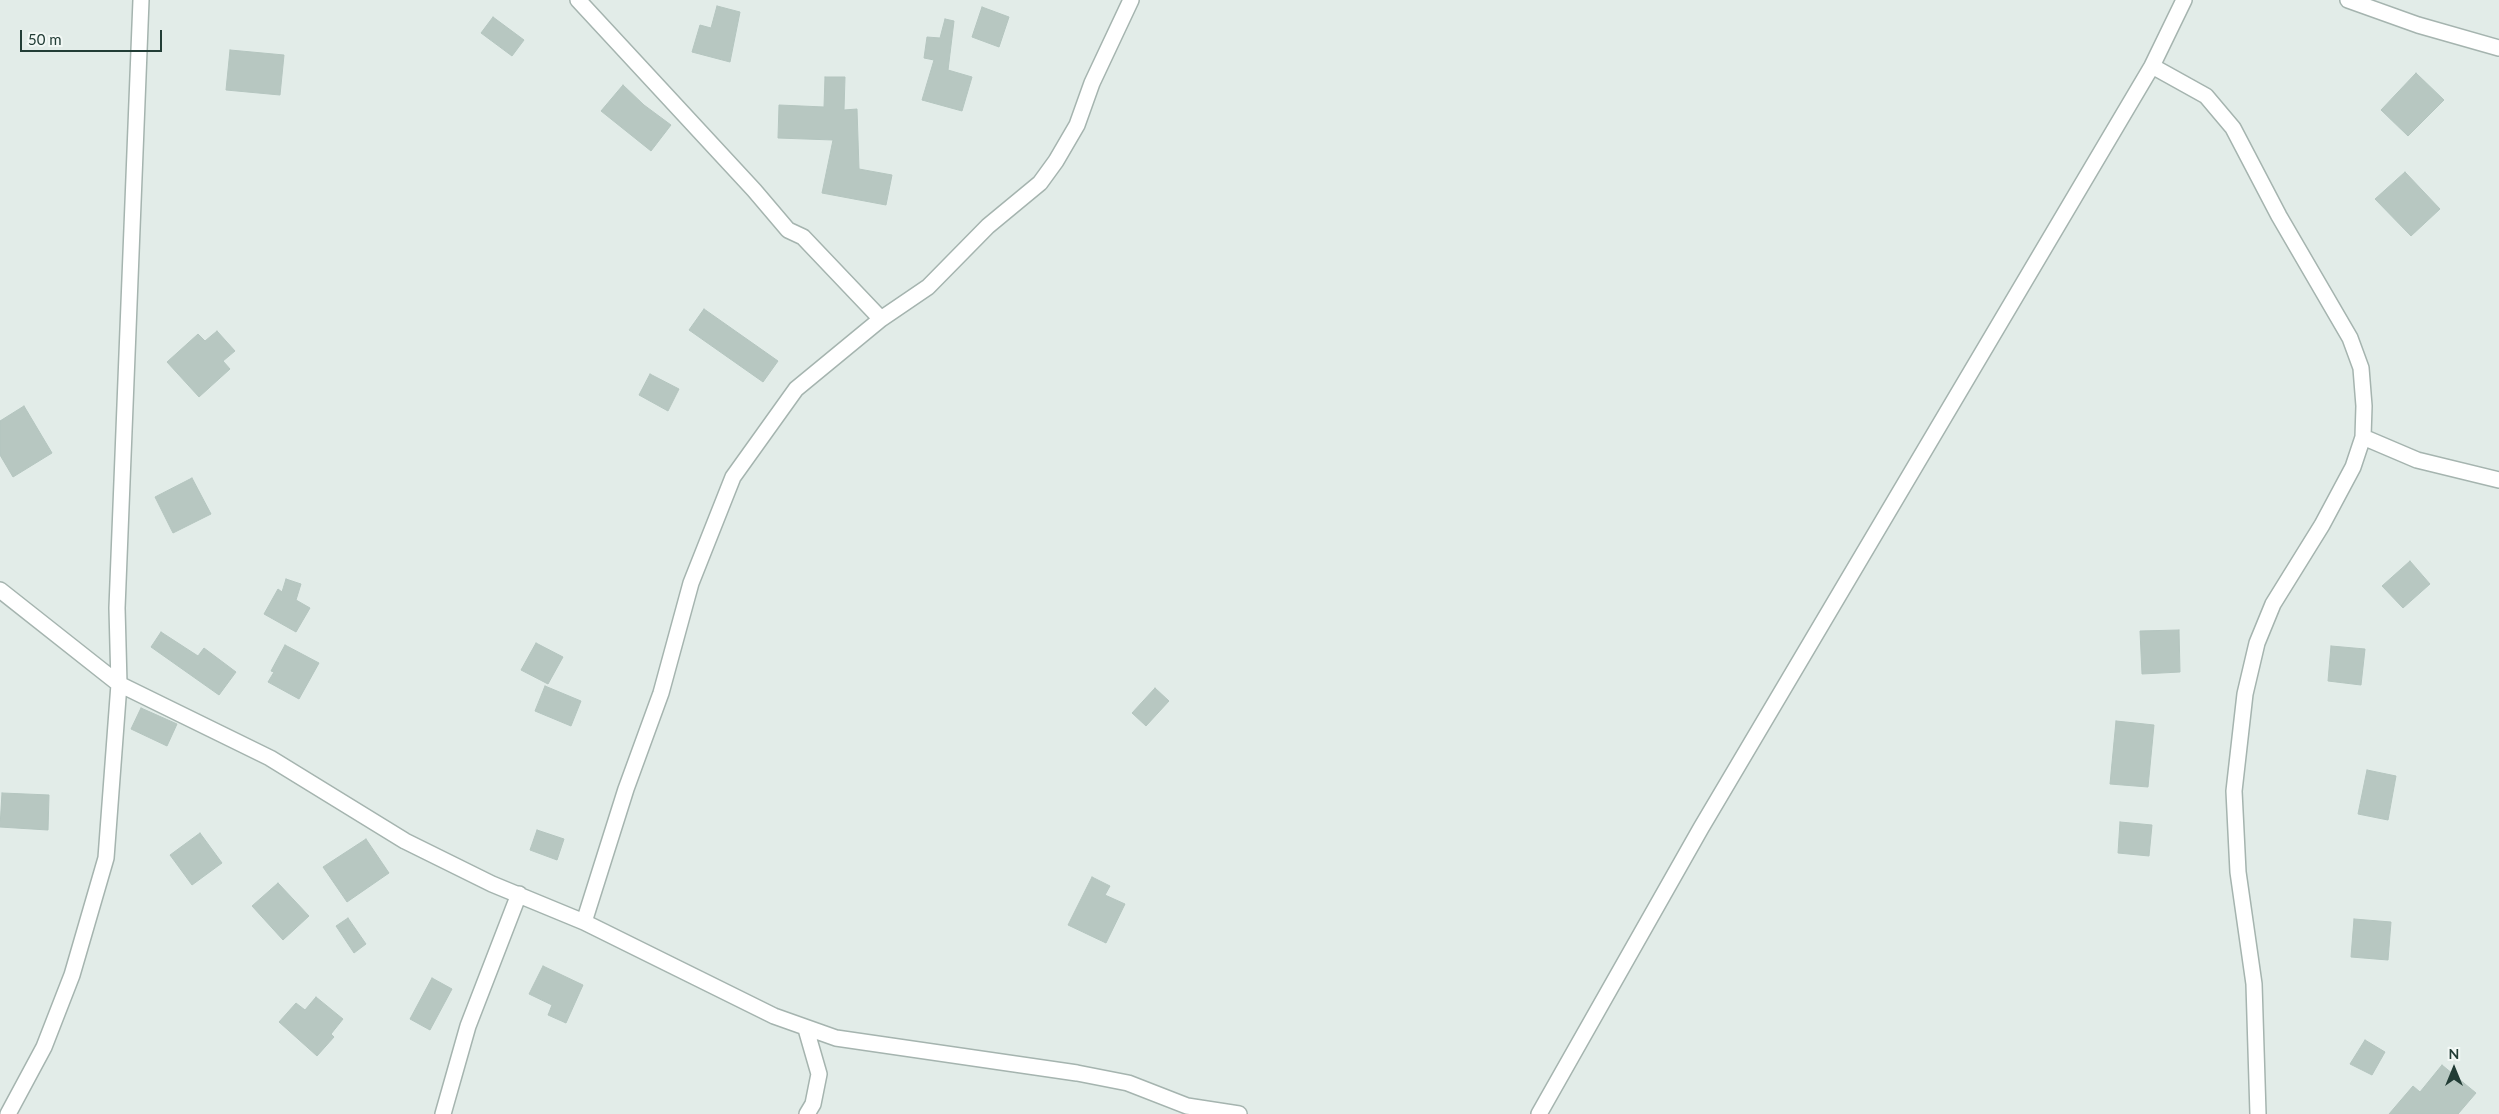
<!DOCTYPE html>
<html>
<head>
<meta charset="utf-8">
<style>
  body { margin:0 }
  #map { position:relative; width:2499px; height:1114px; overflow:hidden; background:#e2ece8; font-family:Lato,sans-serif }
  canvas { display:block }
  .north { position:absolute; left:2429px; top:1044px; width:50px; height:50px; -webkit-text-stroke:4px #f2f8f5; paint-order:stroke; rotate:0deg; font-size:14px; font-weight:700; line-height:20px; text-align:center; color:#223d36 }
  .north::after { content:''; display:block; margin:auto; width:18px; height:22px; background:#223d36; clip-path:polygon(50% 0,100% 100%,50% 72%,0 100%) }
  .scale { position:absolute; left:20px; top:30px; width:142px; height:22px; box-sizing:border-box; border:2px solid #223d36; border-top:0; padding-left:6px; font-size:15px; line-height:18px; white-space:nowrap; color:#223d36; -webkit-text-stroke:4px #f2f8f5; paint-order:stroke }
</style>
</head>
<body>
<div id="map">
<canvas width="2499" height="1114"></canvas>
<div class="north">N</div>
<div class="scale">50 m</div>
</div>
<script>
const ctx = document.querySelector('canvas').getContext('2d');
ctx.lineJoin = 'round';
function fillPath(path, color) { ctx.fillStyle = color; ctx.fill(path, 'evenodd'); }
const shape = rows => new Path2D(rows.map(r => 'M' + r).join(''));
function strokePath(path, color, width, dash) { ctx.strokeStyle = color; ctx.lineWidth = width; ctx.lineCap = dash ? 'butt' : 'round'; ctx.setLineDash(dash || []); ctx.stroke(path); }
const building = shape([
  [717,6,740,12,730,62,692,52,700,25,711,28,717,6],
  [982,7,1009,17,999,47,972,37,982,7],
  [493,17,524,40,512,56,481,33,493,17],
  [945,19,954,21,948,70,972,77,962,111,922,100,934,60,924,58,927,37,940,38,945,19],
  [230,50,284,55,280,95,226,90,230,50],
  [2416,73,2444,100,2408,136,2381,110,2416,73],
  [825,77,845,77,844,110,857,109,859,169,892,175,886,205,822,193,833,140,778,138,779,105,824,107,825,77],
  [623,85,644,105,671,125,651,151,601,111,623,85],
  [2405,172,2440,209,2411,236,2375,199,2405,172],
  [704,309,778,361,763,382,689,330,704,309],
  [217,331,235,351,223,361,230,369,199,397,167,362,198,334,205,341,217,331],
  [650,374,679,389,668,411,639,395,650,374],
  [24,406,52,453,13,477,0,455,0,421,24,406],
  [192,478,211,514,173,533,155,497,192,478],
  [2410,561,2430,584,2403,608,2382,586,2410,561],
  [286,579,301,584,296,600,310,608,296,632,264,614,278,589,282,592,286,579],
  [2179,630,2180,672,2142,674,2140,631,2179,630],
  [161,632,198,656,204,648,236,672,219,695,151,647,161,632],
  [536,643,563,657,548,684,521,670,536,643],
  [285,645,319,663,299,699,268,682,274,672,271,671,285,645],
  [2331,646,2365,649,2361,685,2328,681,2331,646],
  [545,686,581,701,571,726,535,711,545,686],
  [1155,688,1169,701,1146,726,1132,713,1155,688],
  [141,708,177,724,167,746,131,729,141,708],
  [2116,721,2154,725,2148,787,2110,784,2116,721],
  [2367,770,2396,776,2388,820,2358,814,2367,770],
  [2,793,49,795,48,830,0,827,2,793],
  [2120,822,2152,825,2149,856,2118,853,2120,822],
  [537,830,564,839,557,860,530,850,537,830],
  [200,833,222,863,192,885,170,855,200,833],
  [366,839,389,873,347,902,323,867,366,839],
  [1092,877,1110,886,1105,895,1125,904,1106,943,1068,925,1092,877],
  [278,883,309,916,283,940,252,906,278,883],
  [348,918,366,944,354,953,336,926,348,918],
  [2354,919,2391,922,2388,960,2351,957,2354,919],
  [543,966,583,985,566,1023,548,1015,552,1005,529,994,543,966],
  [432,978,452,989,430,1030,410,1019,432,978],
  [316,997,343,1019,331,1034,334,1037,317,1056,279,1022,296,1003,305,1010,316,997],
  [2365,1040,2385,1052,2372,1075,2350,1064,2365,1040],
  [2442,1065,2476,1093,2458,1114,2389,1114,2413,1086,2420,1092,2442,1065]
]);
const minor = shape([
  [578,0,754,190,788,230,803,237,881,319],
  [2348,0,2418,25,2499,48],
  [2152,66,2206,96,2233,128,2279,216,2350,338,2361,368,2364,406,2363,437,2353,467,2322,525,2273,604,2257,643,2245,694,2234,791,2238,872,2254,984,2258,1114],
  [2363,437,2417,460,2499,480],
  [0,590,119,684,270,758,405,841,492,884,584,922,774,1016,836,1038,1077,1073,1128,1083,1187,1106,1239,1114],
  [584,922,626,789,661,693,691,583,733,477,796,389,881,319,928,287,988,226,1040,183,1056,161,1077,125,1092,83,1131,0],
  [806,1029,819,1074,813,1104,807,1114],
  [8,1114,44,1047,72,975,106,858,119,684,117,608,141,0],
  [443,1114,468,1026,519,894],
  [1539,1114,1701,828,2152,66,2184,0]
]);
fillPath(building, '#b7c7c1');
strokePath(building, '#b4c5bf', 1);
strokePath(minor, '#a5b4af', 18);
strokePath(minor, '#fff', 15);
</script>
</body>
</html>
